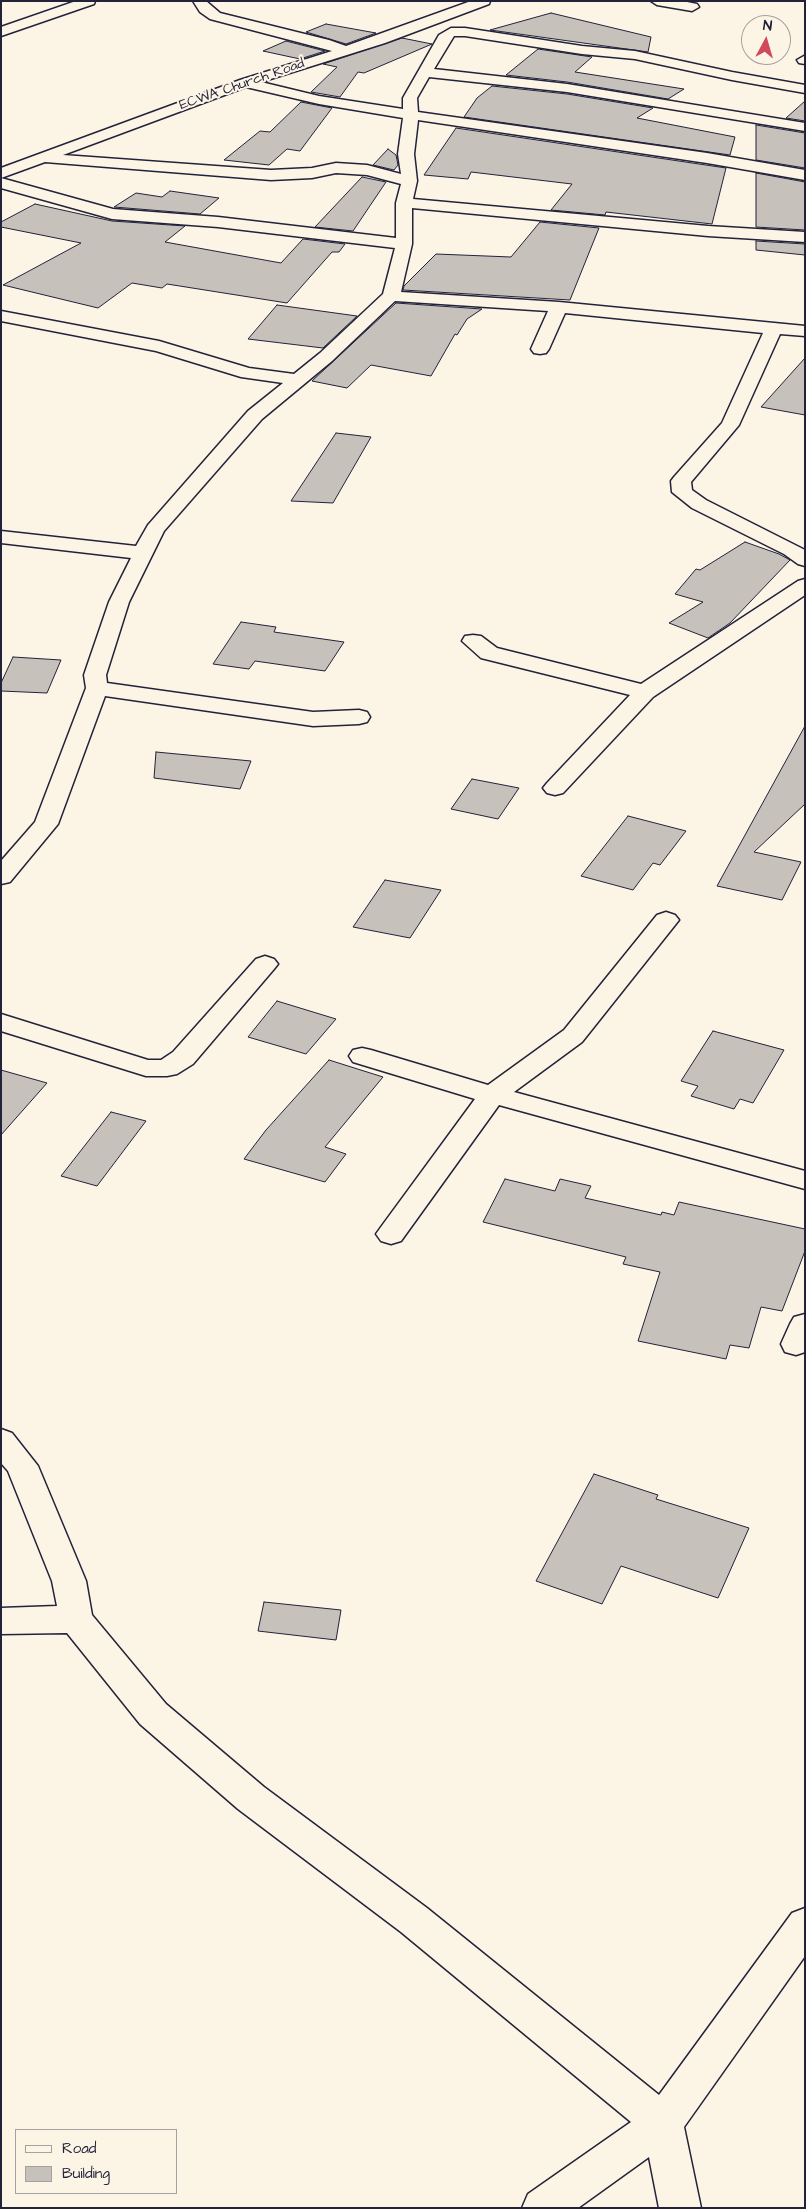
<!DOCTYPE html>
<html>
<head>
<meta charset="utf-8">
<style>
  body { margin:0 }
  #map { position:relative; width:806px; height:2209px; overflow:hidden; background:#fcf5e5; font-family:"Architects Daughter",sans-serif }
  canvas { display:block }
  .frame { position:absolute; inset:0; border:2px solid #22223b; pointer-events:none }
  .legend { position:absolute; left:15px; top:2129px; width:162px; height:65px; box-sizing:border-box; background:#fcf5e5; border:1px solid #a5a1a1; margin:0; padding:6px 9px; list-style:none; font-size:15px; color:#22223b }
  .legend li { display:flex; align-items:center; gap:10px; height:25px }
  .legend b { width:25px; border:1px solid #a5a1a1 }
  .north { position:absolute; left:741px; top:15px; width:50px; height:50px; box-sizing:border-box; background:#fcf5e5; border:1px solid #a5a1a1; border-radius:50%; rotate:6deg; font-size:14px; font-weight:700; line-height:20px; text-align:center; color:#22223b }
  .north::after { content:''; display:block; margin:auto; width:18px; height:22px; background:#d1495b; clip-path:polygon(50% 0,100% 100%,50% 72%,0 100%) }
</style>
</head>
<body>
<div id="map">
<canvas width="806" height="2209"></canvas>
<div class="frame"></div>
<ul class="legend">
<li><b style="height:6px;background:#fcf5e5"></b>Road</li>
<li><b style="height:14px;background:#c6c1bb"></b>Building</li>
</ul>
<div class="north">N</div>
</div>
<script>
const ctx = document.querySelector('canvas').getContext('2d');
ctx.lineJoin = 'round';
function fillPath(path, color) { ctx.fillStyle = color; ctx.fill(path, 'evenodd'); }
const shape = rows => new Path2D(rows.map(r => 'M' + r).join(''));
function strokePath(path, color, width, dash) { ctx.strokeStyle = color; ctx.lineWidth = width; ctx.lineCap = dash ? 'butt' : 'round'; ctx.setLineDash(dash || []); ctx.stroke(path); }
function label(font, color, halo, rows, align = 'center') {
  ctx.font = font + ' "Architects Daughter",sans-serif'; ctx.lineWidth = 4; ctx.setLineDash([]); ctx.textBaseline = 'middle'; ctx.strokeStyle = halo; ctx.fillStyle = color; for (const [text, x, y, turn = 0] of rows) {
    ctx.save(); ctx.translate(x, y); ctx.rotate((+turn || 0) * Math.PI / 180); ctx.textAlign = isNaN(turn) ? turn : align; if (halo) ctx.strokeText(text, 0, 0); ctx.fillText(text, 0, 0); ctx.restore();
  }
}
const building = shape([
  [551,13,651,37,648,52,490,30,551,13],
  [326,24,376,33,346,44,306,32,326,24],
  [402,38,432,44,364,73,358,72,340,97,311,92,337,67,323,64,402,38],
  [286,41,325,51,300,59,263,51,286,41],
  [538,49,592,57,575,72,684,89,668,99,567,82,506,75,538,49],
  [492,86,567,94,653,108,637,118,735,137,730,155,464,117,477,98,492,86],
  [805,101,805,121,786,118,805,101],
  [301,102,332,108,300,151,287,149,269,165,224,160,260,131,270,132,301,102],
  [756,125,805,133,805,168,756,160,756,125],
  [456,128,726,168,712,224,606,212,605,215,551,210,572,184,471,172,468,179,424,175,456,128],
  [388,149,396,155,398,165,394,170,373,165,388,149],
  [756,173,805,182,805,230,756,227,756,173],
  [362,177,386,182,353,231,315,227,362,177],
  [170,191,219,198,200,214,114,207,136,193,162,197,170,191],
  [35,204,112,221,185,226,165,242,281,263,303,239,345,244,339,252,332,252,287,303,167,284,162,288,132,283,98,308,3,285,81,243,1,227,1,222,35,204],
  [540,222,599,228,570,300,403,290,404,286,436,254,511,257,540,222],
  [756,241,805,244,805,255,756,250,756,241],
  [396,303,482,309,467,319,457,335,455,334,431,376,371,365,347,388,312,381,396,303],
  [277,305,357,316,323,348,248,339,277,305],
  [805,358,805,415,761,407,805,358],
  [336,433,371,437,333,503,291,501,336,433],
  [745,542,779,554,790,560,730,623,708,638,669,623,703,602,675,594,696,569,700,570,745,542],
  [241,622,276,627,274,632,344,642,325,671,255,661,249,669,213,664,241,622],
  [13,657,61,660,47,693,1,691,1,683,13,657],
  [805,726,805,804,754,852,801,862,782,900,717,886,805,726],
  [156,752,251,761,240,789,154,778,156,752],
  [472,779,519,788,498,819,451,809,472,779],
  [628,816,686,831,660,865,653,863,633,890,581,876,628,816],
  [385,880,441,890,410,938,353,927,385,880],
  [277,1001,336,1019,306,1054,248,1037,277,1001],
  [713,1031,784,1050,753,1103,740,1099,734,1109,691,1096,698,1086,681,1081,713,1031],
  [329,1060,383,1077,325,1147,346,1154,325,1182,244,1159,266,1130,329,1060],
  [1,1070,47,1083,1,1135,1,1070],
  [111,1112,146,1121,97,1186,61,1176,111,1112],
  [505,1179,555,1191,560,1179,591,1186,585,1198,661,1215,662,1212,674,1215,679,1202,805,1229,805,1251,782,1311,761,1307,749,1348,730,1345,726,1359,638,1341,660,1272,623,1264,626,1257,483,1222,505,1179],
  [594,1474,658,1495,656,1499,749,1528,718,1598,621,1566,602,1604,536,1581,594,1474],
  [264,1602,341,1610,336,1640,258,1631,264,1602]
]);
const minor = shape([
  [76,1,95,1,94,4,1,36,1,27,76,1],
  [193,1,206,1,220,13,329,40,346,46,471,1,490,1,489,4,385,43,261,82,319,96,403,109,403,98,439,35,451,28,465,28,582,46,635,51,732,72,805,85,805,93,732,80,635,59,582,54,465,36,454,36,434,69,567,84,805,123,805,131,567,92,429,77,417,98,418,112,707,153,805,170,805,180,707,163,418,120,414,154,417,181,413,199,708,226,805,232,805,242,708,236,412,208,412,244,401,292,559,302,805,326,805,336,780,334,739,425,691,482,692,490,706,500,805,550,805,566,798,564,784,554,692,508,672,492,671,481,674,477,722,423,763,333,565,313,549,349,546,353,540,354,534,353,531,349,548,311,395,301,332,361,262,419,164,531,129,602,106,675,107,683,313,712,359,710,367,712,370,717,367,722,359,724,313,726,105,696,58,824,10,882,1,884,1,861,35,822,86,688,84,675,109,602,131,558,1,543,1,531,136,546,148,525,248,411,283,383,241,377,156,351,1,321,1,311,159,341,249,368,294,374,320,353,383,294,395,248,218,227,112,219,1,188,1,178,113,209,218,217,396,238,396,203,401,184,367,175,336,173,312,178,271,180,45,162,1,178,1,168,240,80,332,51,210,19,200,12,193,1],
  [246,87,319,104,403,118,398,154,401,174,367,165,336,163,312,168,271,170,63,155,246,87],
  [651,1,682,1,697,4,699,7,692,11,657,5,651,1],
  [804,56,805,64,799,63,797,60,804,56],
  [805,579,805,595,653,697,563,793,555,795,547,793,543,788,547,783,630,695,481,658,462,641,465,636,473,635,481,636,497,648,641,684,798,581,805,579],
  [666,912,675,915,679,920,582,1042,514,1092,805,1171,805,1189,499,1105,401,1241,391,1244,381,1241,376,1234,381,1227,475,1099,353,1062,349,1056,353,1050,362,1048,371,1050,488,1085,564,1030,657,915,666,912],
  [265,956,274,959,278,964,274,969,193,1064,177,1074,167,1076,146,1076,1,1031,1,1014,148,1060,161,1060,173,1052,256,959,265,956],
  [805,1314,805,1352,796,1355,785,1352,781,1344,790,1324,794,1317,805,1314],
  [1,1429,12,1433,38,1466,86,1581,92,1615,166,1704,264,1787,427,1908,659,2095,792,1913,805,1908,805,1956,684,2127,701,2208,659,2208,649,2157,578,2208,522,2208,528,2194,631,2122,401,1932,238,1809,140,1724,67,1633,1,1634,1,1608,57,1606,52,1581,8,1471,1,1463,1,1429]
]);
const farStreetnames = [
  ["ECWA Church Road",242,85,-19]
];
fillPath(building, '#c6c1bb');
strokePath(building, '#22223b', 1);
strokePath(minor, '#22223b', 3);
fillPath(minor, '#fcf5e5');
label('14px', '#22223b', '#fcf5e5', farStreetnames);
</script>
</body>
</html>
